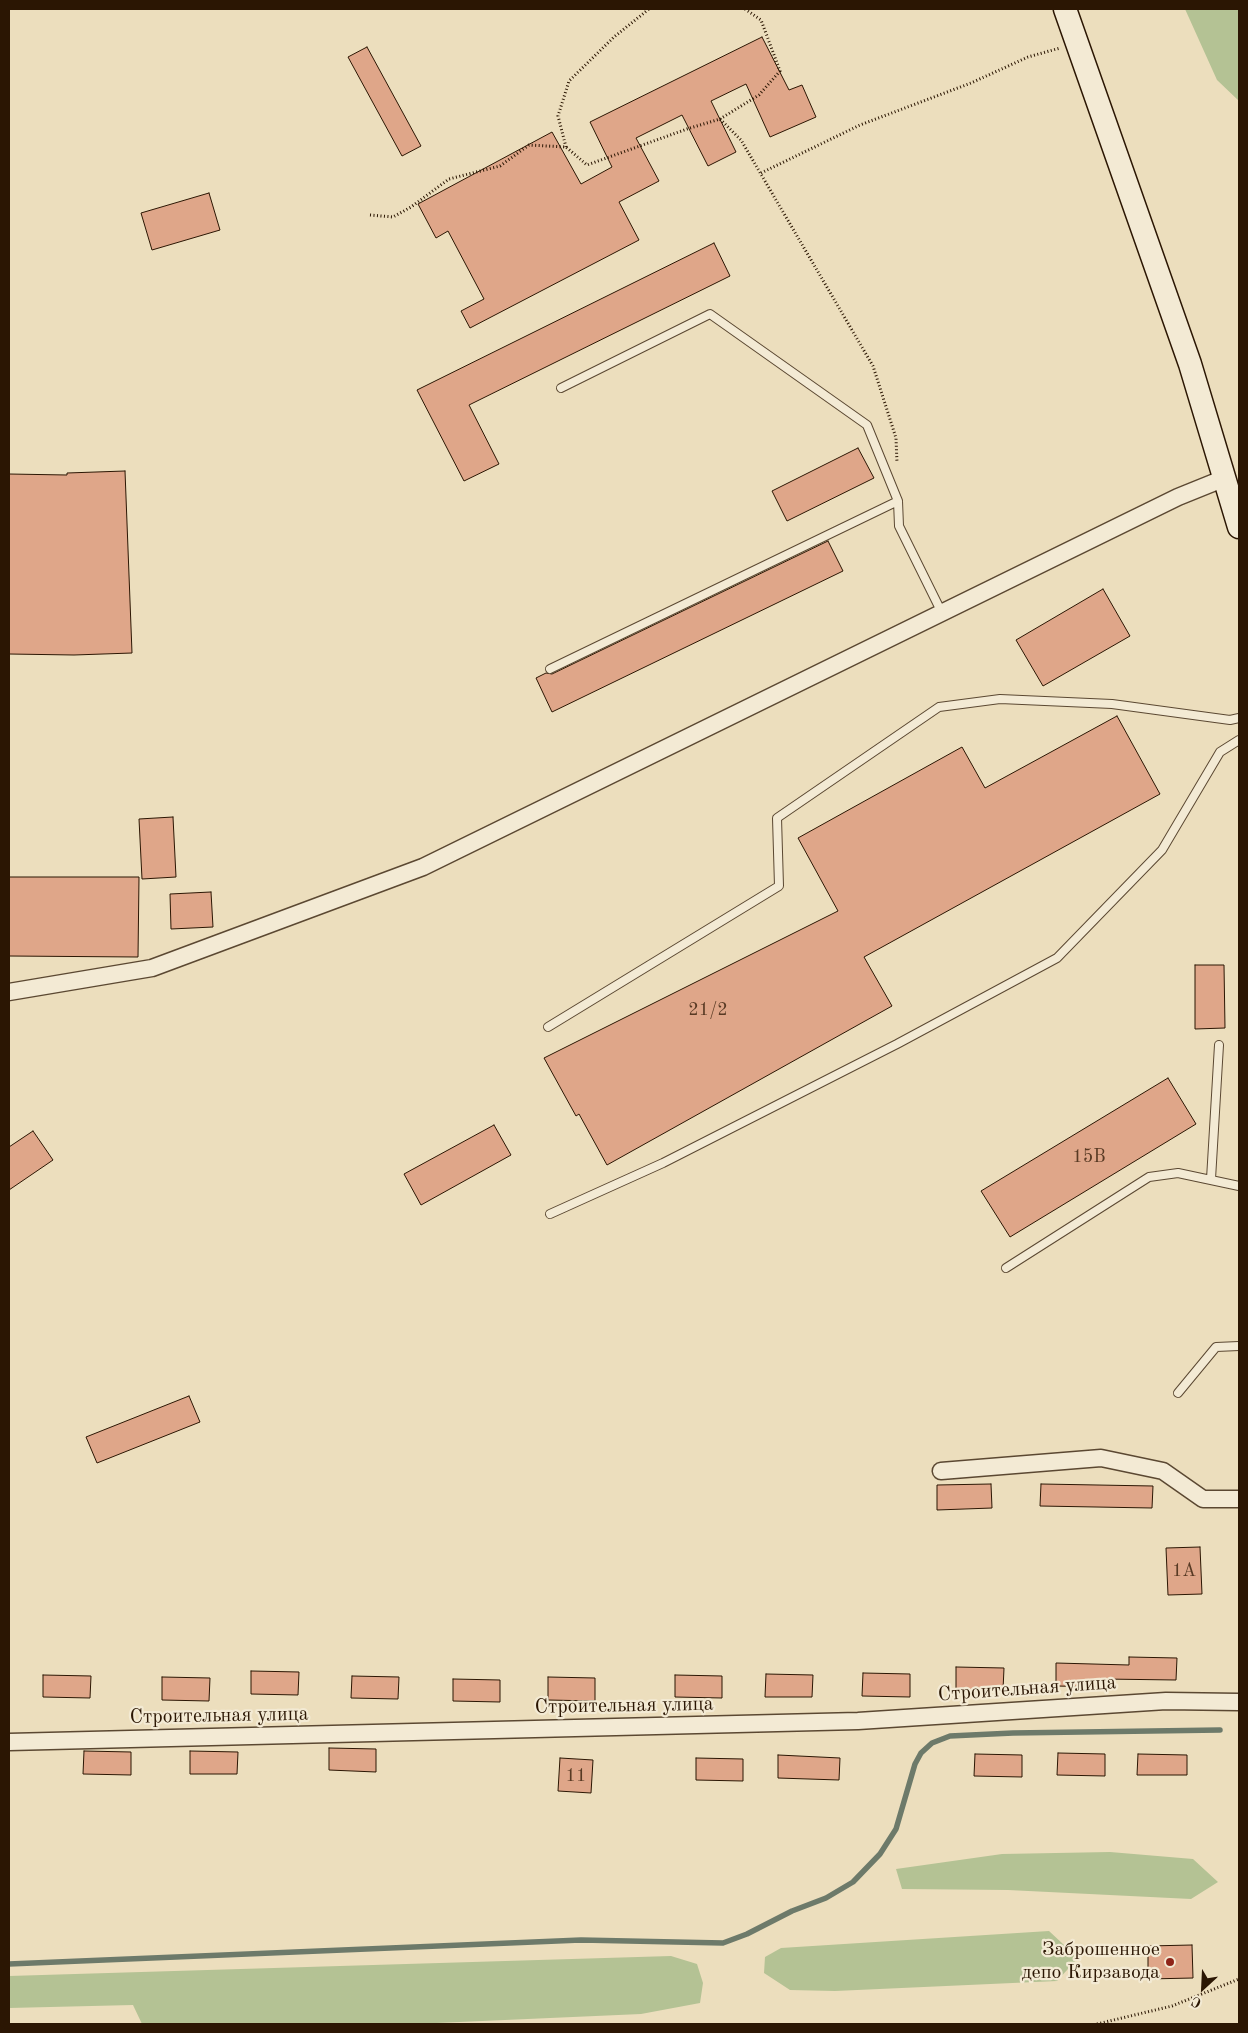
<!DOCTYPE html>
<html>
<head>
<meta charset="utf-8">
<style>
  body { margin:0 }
  #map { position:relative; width:1248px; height:2033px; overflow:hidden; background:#ecdebd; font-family:"Old Standard TT",serif }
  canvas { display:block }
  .frame { position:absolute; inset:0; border:10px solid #2b1603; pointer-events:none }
  .north { position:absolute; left:1178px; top:1963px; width:50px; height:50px; -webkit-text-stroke:4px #f3ead4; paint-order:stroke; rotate:205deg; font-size:14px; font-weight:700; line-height:20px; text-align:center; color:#2b1603 }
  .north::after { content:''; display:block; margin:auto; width:18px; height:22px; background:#2b1603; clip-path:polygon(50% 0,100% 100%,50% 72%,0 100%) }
</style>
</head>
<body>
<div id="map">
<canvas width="1248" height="2033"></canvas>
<div class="frame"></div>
<div class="north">С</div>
</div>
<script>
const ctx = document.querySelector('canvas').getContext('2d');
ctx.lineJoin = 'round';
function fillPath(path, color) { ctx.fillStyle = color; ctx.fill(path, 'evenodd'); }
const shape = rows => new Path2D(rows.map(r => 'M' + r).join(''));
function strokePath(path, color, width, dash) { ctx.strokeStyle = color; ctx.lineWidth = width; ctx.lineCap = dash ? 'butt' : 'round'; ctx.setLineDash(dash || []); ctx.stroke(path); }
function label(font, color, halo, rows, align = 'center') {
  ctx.font = font + ' "Old Standard TT",serif'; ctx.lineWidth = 4.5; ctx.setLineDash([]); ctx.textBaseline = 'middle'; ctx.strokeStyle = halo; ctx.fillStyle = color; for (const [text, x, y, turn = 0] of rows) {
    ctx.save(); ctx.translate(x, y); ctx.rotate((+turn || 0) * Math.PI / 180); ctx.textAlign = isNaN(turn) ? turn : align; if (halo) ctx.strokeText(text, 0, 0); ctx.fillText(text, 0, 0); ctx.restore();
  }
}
const green = shape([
  [1185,9,1239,9,1239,101,1217,80],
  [1110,1852,1193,1859,1218,1882,1191,1899,1008,1890,902,1889,896,1869,1002,1854],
  [1049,1931,1078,1958,1057,1981,835,1991,790,1990,764,1973,765,1957,781,1948],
  [671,1956,697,1964,703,1983,700,2003,641,2014,414,2024,142,2024,133,2005,9,2008,9,1976]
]);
const stream = shape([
  [9,1964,581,1940,723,1943,747,1934,792,1911,826,1898,853,1882,880,1854,896,1829,915,1764,921,1753,932,1743,950,1736,1013,1733,1220,1730]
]);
const building = shape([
  [762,37,789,90,802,85,816,117,770,137,746,84,711,101,736,152,708,166,682,115,636,138,659,181,619,202,639,240,470,328,461,311,484,299,448,231,436,238,418,204,552,132,581,184,612,167,590,122,762,37],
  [367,47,421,146,402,156,348,57,367,47],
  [209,193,220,230,152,250,141,213,209,193],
  [714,243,730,276,469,405,499,464,464,481,417,390,714,243],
  [858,448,874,478,787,521,772,491,858,448],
  [125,471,132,653,74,655,9,654,9,474,67,475,67,473,125,471],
  [828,541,843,571,552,712,536,678,546,673,552,674,828,541],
  [1103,589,1130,636,1043,686,1016,640,1103,589],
  [1117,716,1160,794,864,957,892,1006,607,1165,579,1114,576,1116,544,1058,838,911,798,838,962,747,985,788,1117,716],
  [173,817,176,877,142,879,139,819,173,817],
  [9,877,139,877,138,957,9,956,9,877],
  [211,892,213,927,171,929,170,894,211,892],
  [1195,965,1224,965,1225,1028,1195,1029,1195,965],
  [1168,1078,1196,1124,1010,1237,981,1191,1168,1078],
  [494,1125,511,1155,421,1205,404,1174,494,1125],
  [33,1131,53,1160,9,1190,9,1147,33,1131],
  [189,1396,200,1422,97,1463,86,1437,189,1396],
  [991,1484,992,1508,937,1510,937,1485,991,1484],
  [1041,1484,1153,1486,1152,1508,1040,1506,1041,1484],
  [1200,1547,1202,1594,1168,1595,1166,1548,1200,1547],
  [1129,1657,1177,1658,1176,1680,1103,1679,1103,1687,1056,1686,1056,1663,1129,1665,1129,1657],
  [956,1667,1004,1668,1003,1690,956,1690,956,1667],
  [251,1671,299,1672,298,1695,251,1694,251,1671],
  [863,1673,910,1674,910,1697,862,1696,863,1673],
  [766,1674,813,1675,812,1697,765,1697,766,1674],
  [43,1675,91,1676,90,1698,43,1697,43,1675],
  [675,1675,722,1676,722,1698,675,1697,675,1675],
  [352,1676,399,1677,398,1699,351,1698,352,1676],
  [162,1677,210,1678,209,1701,162,1700,162,1677],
  [548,1677,595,1678,595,1701,548,1700,548,1677],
  [453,1679,500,1680,500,1702,453,1701,453,1679],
  [329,1748,376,1749,376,1772,329,1770,329,1748],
  [84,1751,131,1752,131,1775,83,1774,84,1751],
  [190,1751,238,1752,237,1774,190,1774,190,1751],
  [1058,1753,1105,1754,1105,1776,1057,1775,1058,1753],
  [975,1754,1022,1755,1022,1777,974,1776,975,1754],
  [1138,1754,1187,1755,1187,1775,1137,1775,1138,1754],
  [778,1755,840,1758,839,1780,778,1778,778,1755],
  [560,1758,593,1760,591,1793,558,1791,560,1758],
  [696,1758,743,1759,743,1781,696,1780,696,1758],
  [1192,1945,1193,1978,1148,1979,1148,1946,1192,1945]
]);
const path = shape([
  [720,119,759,95,780,71,761,20,745,9],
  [566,147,558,116,569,81,614,37,649,9],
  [761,173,860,125,971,83,1028,57,1060,48],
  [370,215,393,217,411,207,449,179,500,166,529,145,566,147,587,165,687,129,720,119,741,140,873,366,896,438,897,463],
  [1097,2024,1172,2006,1239,1979]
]);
const lane = shape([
  [561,388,710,314,867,425,898,501,899,526,942,613],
  [550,669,898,501],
  [548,1027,779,886,777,818,939,707,1000,699,1112,704,1230,720,1239,718],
  [1211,1179,1219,1045],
  [550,1214,663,1163,897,1044,1057,958,1162,850,1220,752,1239,740],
  [1006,1268,1149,1177,1178,1173,1239,1186],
  [1178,1393,1216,1347,1239,1346]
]);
const street = shape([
  [9,992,152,968,423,867,1178,497,1225,478],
  [941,1471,1101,1458,1163,1471,1203,1499,1239,1499],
  [9,1742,858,1721,1166,1701,1239,1702]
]);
const secondary = shape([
  [1065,9,1190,364,1239,527]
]);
const markers = [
  [1170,1962,5,"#8f2418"]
];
const numberNames = [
  ["21/2",708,1010],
  ["15В",1089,1157],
  ["1А",1184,1571],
  ["11",576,1776]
];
const streetNames = [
  ["Строительная улица",1027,1689,-4],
  ["Строительная улица",624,1706,-1],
  ["Строительная улица",219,1716,-1]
];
const poiNames = [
  ["Заброшенное",1160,1950],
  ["депо Кирзавода",1160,1973]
];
fillPath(green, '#b4c294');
strokePath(stream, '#6d7a6a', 5.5);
fillPath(building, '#dfa689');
strokePath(building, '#2b1603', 1);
strokePath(lane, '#5b4832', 10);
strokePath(street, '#5b4832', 19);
strokePath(secondary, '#2b1603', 25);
strokePath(path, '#2b1603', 3, [1, 2.5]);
strokePath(lane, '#f3ead4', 8);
strokePath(street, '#f3ead4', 16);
strokePath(secondary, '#f3ead4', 22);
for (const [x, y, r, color] of markers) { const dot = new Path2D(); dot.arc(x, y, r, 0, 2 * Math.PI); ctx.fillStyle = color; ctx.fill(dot); strokePath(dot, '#f3ead4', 2); }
label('18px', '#583a24', null, numberNames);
label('20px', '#2b1603', '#f3ead4', streetNames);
label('20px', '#2b1603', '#f3ead4', poiNames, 'right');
</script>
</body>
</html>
